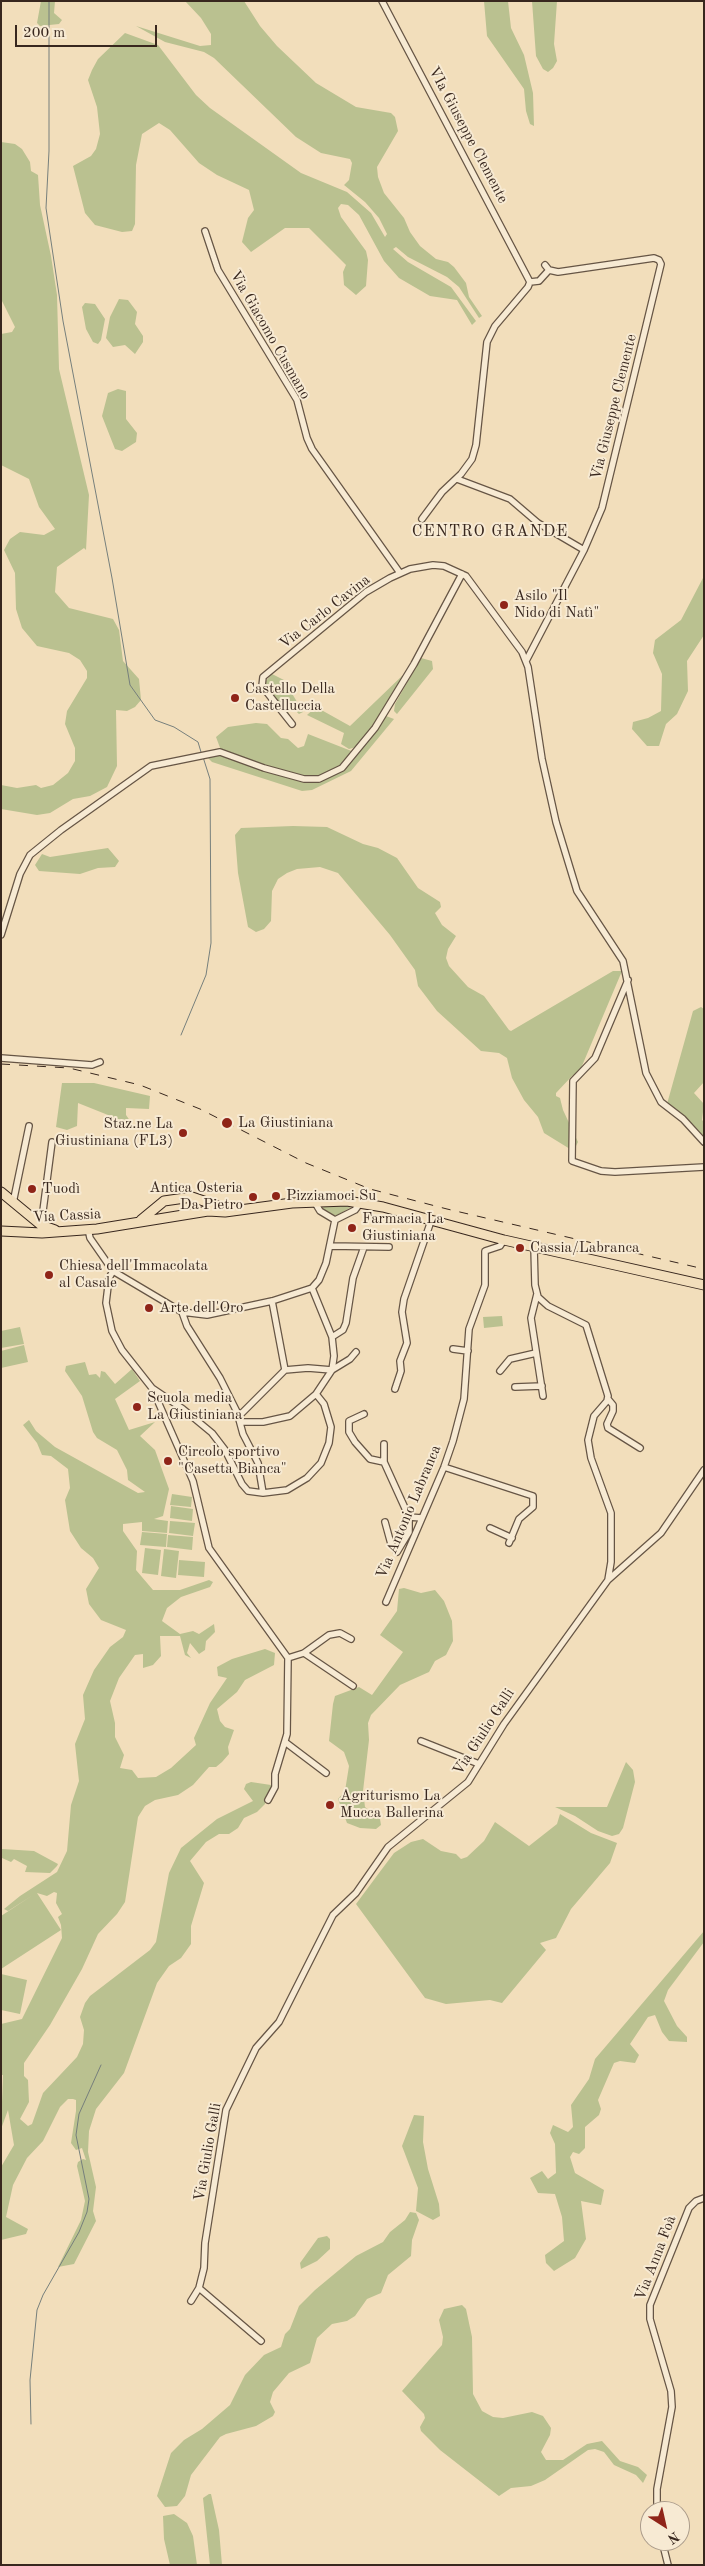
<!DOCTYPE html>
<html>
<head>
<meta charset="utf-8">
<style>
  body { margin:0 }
  #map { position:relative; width:705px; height:2566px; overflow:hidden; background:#f2debb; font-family:"Old Standard TT",serif }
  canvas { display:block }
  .frame { position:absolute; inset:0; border:2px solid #38271e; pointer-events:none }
  .north { position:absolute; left:640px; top:2501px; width:50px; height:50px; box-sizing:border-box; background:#f7ead3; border:1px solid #ab9c8b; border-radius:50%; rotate:145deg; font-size:14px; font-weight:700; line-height:20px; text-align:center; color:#38271e }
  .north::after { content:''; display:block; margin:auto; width:18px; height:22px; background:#8f2418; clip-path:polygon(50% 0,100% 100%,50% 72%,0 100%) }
  .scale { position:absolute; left:15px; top:25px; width:142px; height:22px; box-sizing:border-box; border:2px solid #38271e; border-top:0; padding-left:6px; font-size:15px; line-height:18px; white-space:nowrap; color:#38271e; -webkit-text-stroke:4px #f7ead3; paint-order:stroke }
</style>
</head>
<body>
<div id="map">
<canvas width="705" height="2566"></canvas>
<div class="frame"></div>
<div class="north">N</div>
<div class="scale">200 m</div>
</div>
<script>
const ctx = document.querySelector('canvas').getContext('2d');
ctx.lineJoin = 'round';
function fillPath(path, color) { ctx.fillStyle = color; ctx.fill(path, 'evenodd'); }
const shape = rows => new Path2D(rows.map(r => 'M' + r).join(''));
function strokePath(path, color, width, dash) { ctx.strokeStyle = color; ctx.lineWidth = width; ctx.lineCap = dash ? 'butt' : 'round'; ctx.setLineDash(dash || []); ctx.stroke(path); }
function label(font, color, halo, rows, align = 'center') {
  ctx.font = font + ' "Old Standard TT",serif'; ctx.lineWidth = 4; ctx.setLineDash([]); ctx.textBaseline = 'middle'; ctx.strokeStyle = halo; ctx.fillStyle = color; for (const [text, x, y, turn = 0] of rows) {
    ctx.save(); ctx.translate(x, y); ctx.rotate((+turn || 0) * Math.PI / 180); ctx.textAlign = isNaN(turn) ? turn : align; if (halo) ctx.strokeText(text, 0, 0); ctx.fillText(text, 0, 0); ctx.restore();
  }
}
const green = shape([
  [41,1,55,1,54,13,62,20,59,24,40,26,37,23],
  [185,1,244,1,260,26,277,46,316,83,356,107,391,113,395,117,398,131,377,167,378,177,384,193,404,218,410,232,420,246,436,259,448,262,454,267,466,283,469,297,482,316,479,318,459,287,447,277,408,257,396,247,393,249,408,262,451,287,476,321,472,325,457,300,430,296,399,278,384,261,359,215,348,205,341,204,338,208,341,217,366,251,368,260,366,286,356,295,344,285,343,272,346,265,309,228,285,228,251,252,242,242,248,218,254,210,249,190,217,175,199,163,170,130,159,123,142,134,136,165,135,224,132,231,122,232,95,225,85,213,73,166,91,156,96,149,100,134,97,107,88,80,92,70,98,59,125,33,158,45,196,95,210,108,301,173,347,192,371,213,385,237,387,234,379,218,365,202,344,185,349,180,352,163,350,159,321,153,296,137,214,58,204,52,165,42,136,26,200,46,211,45,211,34,201,18],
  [484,1,508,1,511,28,524,55,533,93,534,126,530,124,526,111,524,89,487,36],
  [532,1,557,1,554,44,557,61,553,68,548,72,543,69,536,56],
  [1,142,15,144,22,149,30,162,31,171,38,175,40,205,51,256,57,295,59,369,89,495,86,550,84,548,57,567,55,592,69,608,113,619,119,630,123,661,139,679,141,700,135,707,127,711,116,710,117,766,107,787,90,796,73,799,50,813,37,815,1,809,1,785,17,788,36,785,41,788,53,785,68,773,75,761,75,748,65,724,67,711,87,678,87,671,80,660,69,653,37,646,22,628,16,609,15,573,4,550,10,539,20,532,44,535,55,529,39,507,29,479,1,465,1,334,12,332,15,327,1,299],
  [119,299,128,300,137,312,135,324,143,336,143,342,135,354,125,345,113,347,106,338,110,317],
  [85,303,95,304,105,319,101,340,98,344,93,342,86,329,82,307],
  [118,389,126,391,126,419,137,433,136,442,122,451,115,449,102,416,108,393],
  [704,576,704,635,687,661,688,691,677,714,666,724,659,746,647,746,632,729,633,722,648,718,661,711,662,674,653,653,655,640,681,620],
  [421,658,432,661,433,669,397,714,394,711,395,704],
  [272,674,284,680,303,712,299,714,287,703,285,705,290,716,287,714,265,686,265,682],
  [403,675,378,721,356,747,349,749,341,744,344,733,307,715,316,707,350,726],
  [386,716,394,719,351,771,312,790,302,791,212,762,208,758,222,753,216,737,228,727,256,723,267,724,281,738,288,739,298,748,304,746,308,734,354,752,361,748],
  [293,826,327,827,363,844,378,848,397,858,418,888,440,902,441,907,435,913,442,925,456,936,448,949,446,958,449,966,468,987,484,996,509,1030,511,1031,613,971,622,971,579,1073,572,1076,556,1093,556,1096,560,1098,563,1110,578,1142,575,1148,570,1149,544,1133,538,1117,524,1100,512,1078,507,1058,499,1053,481,1051,437,1011,418,986,415,970,390,935,338,873,320,867,297,869,287,873,278,879,272,891,271,921,264,929,256,932,248,927,238,873,235,835,241,828],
  [108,848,119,861,115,867,98,868,80,874,39,871,35,865,42,854,50,857],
  [701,1007,704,1009,704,1082,694,1093,704,1104,702,1120,704,1122,704,1139,667,1104,693,1011],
  [62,1083,94,1083,150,1096,149,1109,126,1108,126,1115,133,1125,78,1103,77,1126,67,1130,56,1127],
  [327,1205,346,1206,351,1207,336,1216,322,1208],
  [502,1316,503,1326,484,1328,483,1317],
  [20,1327,24,1344,1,1348,1,1331],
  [24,1345,28,1362,1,1368,1,1351],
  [85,1362,89,1375,96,1374,100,1378,101,1371,105,1372,115,1384,132,1369,140,1381,115,1399,129,1430,155,1422,140,1436,155,1450,169,1489,163,1516,154,1519,168,1521,167,1533,142,1531,142,1522,123,1524,123,1531,137,1551,136,1570,153,1590,180,1590,209,1580,213,1582,210,1587,181,1597,167,1608,162,1621,180,1634,193,1631,199,1634,214,1624,215,1632,206,1641,205,1650,199,1654,190,1643,187,1653,191,1658,185,1655,180,1636,160,1636,161,1656,153,1665,143,1668,143,1654,135,1655,119,1678,110,1701,115,1723,115,1737,124,1755,120,1768,132,1770,138,1778,156,1777,171,1768,196,1745,194,1738,210,1703,227,1678,218,1676,217,1667,232,1659,265,1649,275,1653,274,1665,245,1680,237,1692,217,1709,220,1721,225,1727,234,1730,228,1747,229,1754,222,1762,216,1767,209,1767,193,1785,178,1795,155,1800,145,1806,138,1817,125,1902,117,1914,98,1934,82,1969,50,2025,24,2063,24,2076,28,2080,29,2102,20,2119,28,2126,32,2124,43,2093,77,2057,83,2044,84,2030,80,2017,85,2003,90,1996,150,1950,156,1942,169,1873,181,1848,217,1819,253,1801,244,1789,246,1784,251,1782,271,1785,273,1790,267,1794,265,1804,257,1812,244,1818,238,1828,229,1834,219,1834,206,1842,190,1861,204,1883,191,1926,191,1944,181,1958,169,1966,157,1983,124,2073,96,2109,89,2131,88,2152,96,2187,93,2211,96,2221,74,2264,58,2267,81,2220,85,2201,77,2166,78,2162,83,2159,86,2160,82,2148,76,2150,71,2143,76,2111,76,2100,73,2099,68,2099,60,2107,43,2141,27,2158,13,2185,6,2217,28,2229,26,2234,1,2240,1,2167,14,2145,8,2110,1,2129,3,2075,1,2075,1,2024,22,2019,62,1938,61,1925,58,1917,62,1914,56,1903,57,1893,54,1892,47,1896,37,1893,61,1930,1,1969,1,1916,33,1895,8,1911,4,1909,20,1896,57,1872,67,1851,71,1805,79,1781,75,1744,85,1719,83,1695,94,1670,110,1647,123,1637,126,1630,101,1620,89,1604,86,1589,99,1568,93,1558,81,1548,70,1531,65,1500,70,1488,68,1469,51,1456,42,1455,37,1443,23,1425,29,1420,36,1431,55,1447,138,1493,145,1492,128,1480,127,1470,117,1450,97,1438,93,1432,82,1396,65,1371,66,1366],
  [172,1494,192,1497,191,1507,170,1505],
  [171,1506,193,1509,192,1521,170,1518],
  [170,1521,195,1523,193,1536,169,1533],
  [142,1532,167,1534,166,1547,140,1545],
  [168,1535,193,1537,192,1550,167,1547],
  [145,1548,161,1550,158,1575,142,1573],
  [164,1549,179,1551,176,1578,161,1576],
  [179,1560,205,1562,204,1577,178,1575],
  [404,1588,421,1593,435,1590,444,1601,452,1621,453,1641,446,1655,435,1661,429,1672,400,1685,371,1715,368,1723,369,1740,363,1791,365,1807,380,1819,381,1825,376,1829,360,1828,347,1823,338,1799,345,1791,349,1766,344,1752,329,1741,333,1704,335,1696,359,1687,372,1695,403,1652,380,1635,397,1611,399,1589],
  [626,1762,633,1770,635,1782,623,1828,619,1834,612,1836,598,1831,575,1816,555,1807,607,1807],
  [560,1814,591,1833,617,1843,610,1863,571,1909,556,1938,540,1943,546,1950,502,2003,490,2000,446,2004,425,1998,356,1904,379,1873,394,1853,411,1842,423,1839,441,1851,456,1854,461,1859,467,1857,484,1841,495,1822,529,1846,557,1824],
  [2,1849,34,1851,58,1864,57,1866,50,1873,25,1872,27,1866,14,1859,11,1862,2,1858],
  [704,1931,704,1942,668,1990,664,2001,677,2026,687,2037,687,2042,669,2041,662,2032,655,2015,648,2017,630,2044,639,2055,635,2063,620,2061,614,2063,598,2100,601,2109,599,2115,585,2127,585,2148,579,2154,573,2152,570,2157,575,2173,604,2190,601,2205,581,2201,586,2239,575,2258,554,2271,546,2263,545,2255,564,2241,562,2217,555,2194,538,2193,530,2178,542,2171,548,2179,556,2173,555,2144,550,2133,553,2125,568,2132,573,2127,571,2105,589,2079,595,2059],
  [1,1974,27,1980,20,2014,1,2010],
  [414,2115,424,2116,423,2142,428,2169,439,2204,440,2216,433,2220,416,2211,418,2188,402,2146],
  [410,2212,416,2213,419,2220,412,2240,411,2256,388,2275,381,2293,367,2299,355,2316,347,2321,332,2324,317,2338,310,2363,289,2373,273,2392,270,2402,275,2412,273,2416,256,2426,226,2434,220,2437,191,2475,185,2496,177,2506,165,2507,157,2496,171,2453,184,2440,202,2429,230,2405,245,2375,264,2355,281,2347,285,2334,290,2329,299,2306,315,2290,356,2256,383,2242,390,2232,405,2220],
  [327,2236,330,2239,330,2249,317,2261,301,2269,300,2263,318,2238],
  [462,2305,466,2309,472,2337,473,2394,482,2411,493,2417,503,2418,532,2412,543,2416,551,2428,550,2435,541,2452,546,2460,563,2460,587,2444,602,2441,620,2461,638,2467,647,2475,643,2483,636,2475,614,2465,604,2452,595,2449,588,2450,545,2480,531,2486,511,2488,499,2496,440,2450,421,2431,420,2427,425,2418,424,2414,402,2391,442,2345,443,2337,439,2320,444,2309],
  [209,2494,211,2494,219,2530,222,2565,210,2565,203,2498],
  [174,2514,187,2523,193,2536,197,2565,170,2565,164,2539,163,2516]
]);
const stream = shape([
  [49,1,49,151,46,208,63,321,112,578,130,685,155,720,174,727,198,742,201,752],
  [181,1035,206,975,211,943,210,779,203,757],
  [31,2424,30,2380,37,2310,43,2295,79,2232,87,2212,89,2199,76,2135,79,2114,101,2065]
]);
const street = shape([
  [382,1,530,282],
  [205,231,218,270,297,400,307,438,312,449,400,573],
  [530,282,539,281,549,270],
  [457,479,510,499,538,523,584,550],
  [422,519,442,492,461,474,472,459,476,445,487,342,495,326,528,287,530,282],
  [526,661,584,550,602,508,661,264,659,260,654,258,558,272,549,270,545,265],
  [292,724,262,686,263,677,366,592,390,578,410,569,433,565,444,566,466,576,522,652,528,667,542,759,556,822,577,891,623,961,646,1073,661,1102,683,1119,704,1142],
  [1,935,20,874,30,855,61,830,151,766,220,752,264,768,304,779,319,779,342,768,375,728,414,664,462,574],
  [628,980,595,1058,573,1081,572,1161,601,1171,615,1172,704,1167],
  [1,1058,92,1065,100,1062],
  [314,1201,320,1211,335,1220,355,1210,361,1202],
  [13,1203,29,1126],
  [41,1226,52,1142],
  [88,1229,90,1238,113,1271,182,1312,207,1315,272,1301,312,1288,319,1280,326,1263,335,1220],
  [331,1246,389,1247],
  [113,1271,109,1278,106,1303,112,1331,122,1350,152,1388,183,1409,212,1433,225,1450,242,1484,248,1491,263,1493,287,1490,307,1478,321,1463,329,1443,331,1427,324,1404,316,1394],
  [312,1288,332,1337,334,1356,332,1370],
  [537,1294,531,1318,543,1396],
  [272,1301,285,1370],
  [182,1312,187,1326,220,1378,237,1412,243,1434,258,1463,263,1493],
  [332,1337,343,1330,346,1323,353,1278,364,1247],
  [453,1349,468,1351],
  [500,1371,510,1359,536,1353],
  [515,1387,542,1386],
  [152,1388,193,1481,209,1548,288,1658,287,1734,275,1774,275,1787,268,1800],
  [395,1389,401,1371,400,1361,407,1343,402,1312,404,1299,431,1221],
  [608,1399,613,1405,613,1411,607,1424,608,1428,640,1448],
  [364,1414,349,1421,349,1432,355,1442,370,1459,384,1462,409,1517,422,1518],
  [239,1416,285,1370,308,1368,332,1370],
  [241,1422,263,1422,290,1416,316,1394,332,1370,350,1359,356,1352],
  [384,1444,384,1462],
  [444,1467,533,1496,533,1507,519,1519,509,1543],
  [385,1522,391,1544,397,1552,409,1532,409,1517],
  [490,1528,512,1538],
  [608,1580,661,1533,704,1470],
  [386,1602,444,1467,453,1441,464,1399,469,1329,485,1285,485,1251,500,1246,504,1240],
  [304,1653,353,1686],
  [288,1658,304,1653,329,1635,340,1633,351,1639],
  [421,1741,479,1764],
  [285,1742,326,1773],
  [199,2288,261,2341],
  [191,2301,199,2288,204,2268,205,2243,226,2110,256,2048,279,2022,333,1915,356,1893,388,1847,468,1782,504,1724,608,1580,611,1562,611,1513,591,1458,588,1440,594,1416,607,1401,608,1396,586,1325,548,1306,538,1297,535,1285,534,1247],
  [657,2511,657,2489,672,2407,671,2391,650,2319,650,2305,689,2208,696,2201,704,2198],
  [662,2541,668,2565]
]);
const primary = shape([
  [1,1192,41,1225,55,1230],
  [141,1220,164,1201,192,1197,224,1208],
  [1,1231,42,1233,97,1229,208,1211,225,1212,292,1203,347,1201,383,1207,504,1240,704,1285]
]);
const rail = shape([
  [1,1064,69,1068,140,1085,200,1109,306,1163,370,1189,447,1209,704,1269]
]);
const markers = [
  [504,605,5,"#8f2418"],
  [235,698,5,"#8f2418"],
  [227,1123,6,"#8f2418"],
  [183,1133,5,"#8f2418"],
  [32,1189,5,"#8f2418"],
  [276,1196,5,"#8f2418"],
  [253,1197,5,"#8f2418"],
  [352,1228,5,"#8f2418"],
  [520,1248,5,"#8f2418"],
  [49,1275,5,"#8f2418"],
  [149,1308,5,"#8f2418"],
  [137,1407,5,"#8f2418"],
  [168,1461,5,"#8f2418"],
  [330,1805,5,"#8f2418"]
];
const streetNames = [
  ["VIa Giuseppe Clemente",468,135,62],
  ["Via Giacomo Cusmano",270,335,60],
  ["Via Giuseppe Clemente",614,407,-76],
  ["Via Carlo Cavina",325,612,-38],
  ["Via Cassia",67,1216,-3],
  ["Via Antonio Labranca",409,1512,-67],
  ["Via Giulio Galli",484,1732,-57],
  ["Via Giulio Galli",208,2152,-80],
  ["Via Anna Foà",656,2258,-69]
];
const poiNames = [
  ["Asilo \"Il",514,596],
  ["Nido di Natì\"",514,613],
  ["Castello Della",245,689],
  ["Castelluccia",245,706],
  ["La Giustiniana",238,1123],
  ["Staz.ne La",173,1124,"right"],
  ["Giustiniana (FL3)",173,1141,"right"],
  ["Antica Osteria",243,1188,"right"],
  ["Da Pietro",243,1205,"right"],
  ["Tuodì",42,1189],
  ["Pizziamoci Su",286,1196],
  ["Farmacia La",362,1219],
  ["Giustiniana",362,1236],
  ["Cassia/Labranca",530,1248],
  ["Chiesa dell'Immacolata",59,1266],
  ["al Casale",59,1283],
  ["Arte dell'Oro",159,1308],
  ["Scuola media",147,1398],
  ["La Giustiniana",147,1415],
  ["Circolo sportivo",178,1452],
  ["\"Casetta Bianca\"",178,1469],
  ["Agriturismo La",340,1796],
  ["Mucca Ballerina",340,1813]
];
const neighbourhoodNames = [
  ["CENTRO GRANDE",490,532]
];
fillPath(green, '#bac190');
strokePath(stream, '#767f7c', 1);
strokePath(street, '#665545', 8);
strokePath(primary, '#38271e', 11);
strokePath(street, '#f7ead3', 5.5);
strokePath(primary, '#f2debb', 9);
strokePath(rail, '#38271e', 1, [9, 9]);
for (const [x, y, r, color] of markers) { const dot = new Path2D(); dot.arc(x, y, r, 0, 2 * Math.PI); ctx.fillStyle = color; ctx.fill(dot); strokePath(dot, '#f7ead3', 2); }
label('15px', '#38271e', '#f7ead3', streetNames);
label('15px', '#38271e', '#f7ead3', poiNames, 'left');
ctx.letterSpacing = '1px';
label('16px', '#38271e', '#f7ead3', neighbourhoodNames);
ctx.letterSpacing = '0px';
</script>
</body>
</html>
